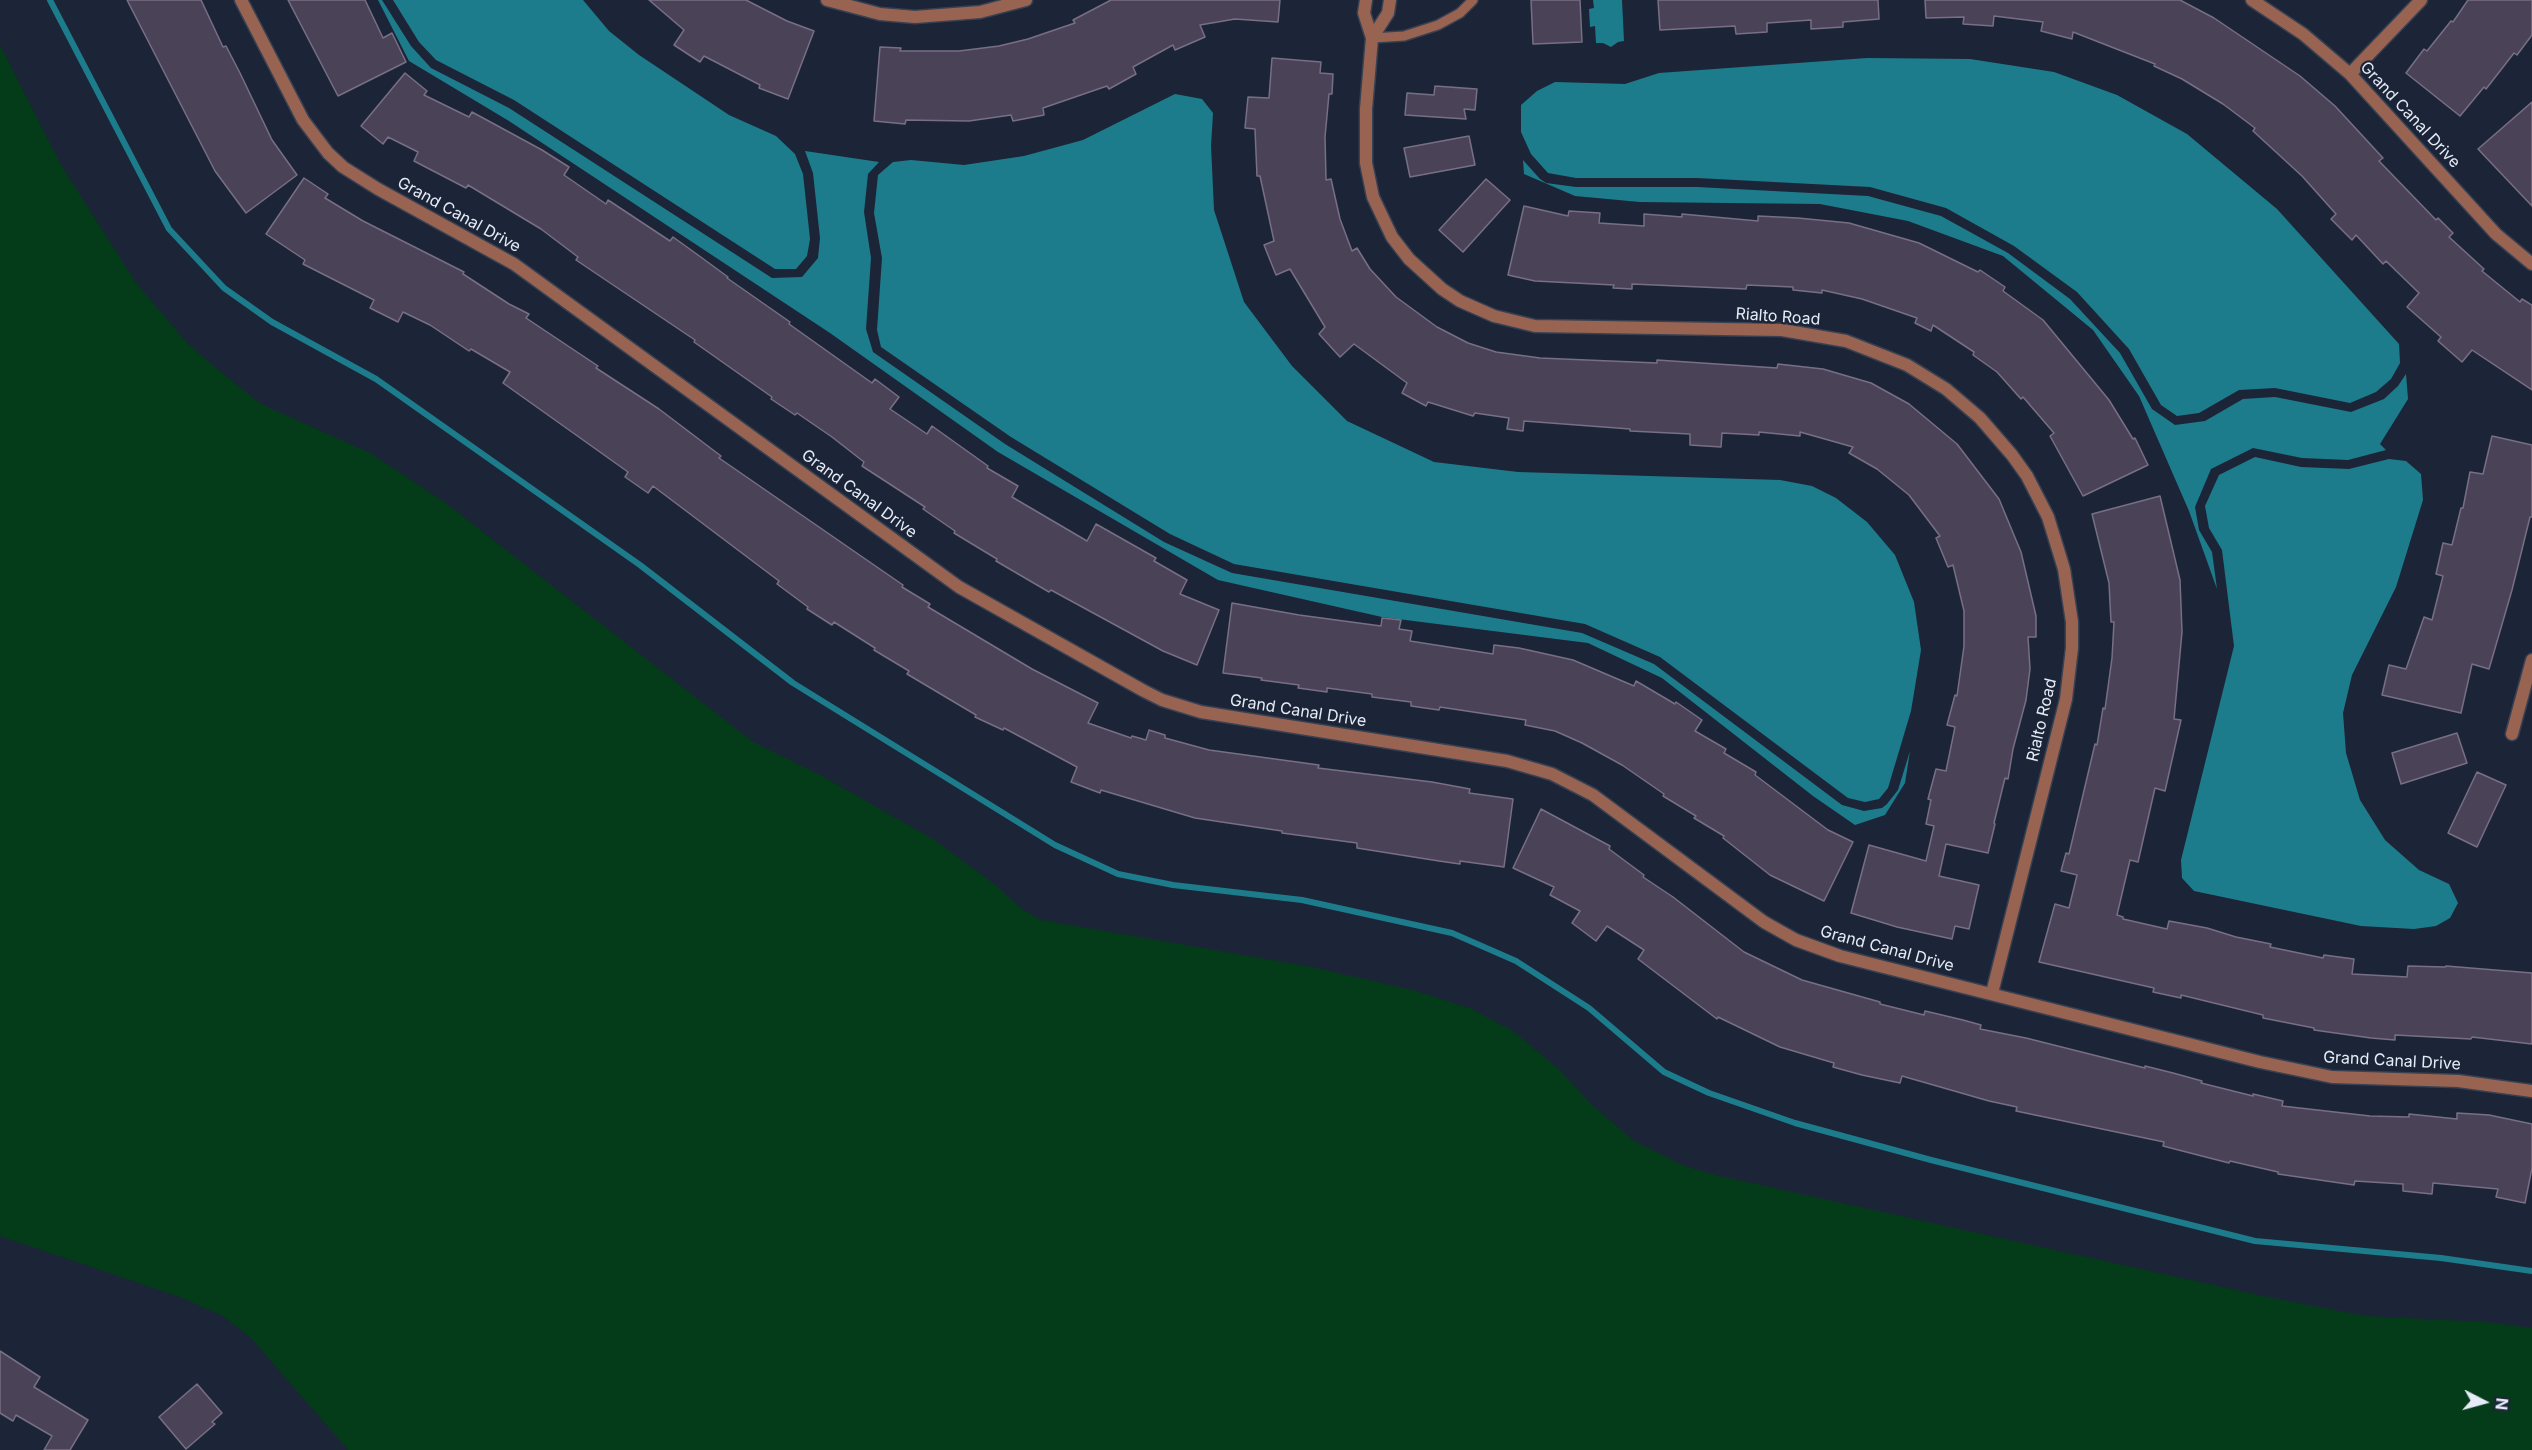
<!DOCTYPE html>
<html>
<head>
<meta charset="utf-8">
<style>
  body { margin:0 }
  #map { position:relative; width:2532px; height:1450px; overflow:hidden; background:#1c2537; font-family:Inter,sans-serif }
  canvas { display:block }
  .north { position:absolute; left:2454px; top:1372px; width:60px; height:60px; -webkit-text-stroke:4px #1c2537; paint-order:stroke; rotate:96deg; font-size:16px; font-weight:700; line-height:24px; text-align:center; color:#e5ebf7 }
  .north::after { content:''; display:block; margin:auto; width:21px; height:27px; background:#e5ebf7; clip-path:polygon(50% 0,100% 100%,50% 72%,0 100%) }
</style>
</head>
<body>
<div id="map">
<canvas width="2532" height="1450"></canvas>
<div class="north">N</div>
</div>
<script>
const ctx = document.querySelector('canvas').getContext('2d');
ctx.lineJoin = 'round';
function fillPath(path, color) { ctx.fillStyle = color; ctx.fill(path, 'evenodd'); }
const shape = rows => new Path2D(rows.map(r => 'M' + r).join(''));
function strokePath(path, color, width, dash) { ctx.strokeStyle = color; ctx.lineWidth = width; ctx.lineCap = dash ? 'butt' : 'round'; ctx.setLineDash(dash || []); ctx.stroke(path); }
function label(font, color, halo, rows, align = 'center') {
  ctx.font = font + ' Inter,sans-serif'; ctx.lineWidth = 4.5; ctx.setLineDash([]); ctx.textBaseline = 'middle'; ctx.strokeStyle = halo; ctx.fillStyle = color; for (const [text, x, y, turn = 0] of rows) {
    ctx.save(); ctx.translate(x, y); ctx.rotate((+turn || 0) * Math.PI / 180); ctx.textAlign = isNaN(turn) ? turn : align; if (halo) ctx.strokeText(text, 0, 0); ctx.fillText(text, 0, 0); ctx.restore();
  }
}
const green = shape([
  [0,45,61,165,136,283,188,344,223,374,261,404,370,453,443,501,753,742,820,775,933,839,993,883,1022,909,1041,920,1312,967,1416,991,1472,1009,1513,1031,1561,1071,1591,1104,1634,1141,1682,1165,1715,1175,2272,1298,2365,1316,2485,1322,2532,1328,2532,1450,348,1450,251,1338,223,1316,177,1296,0,1236]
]);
const water = shape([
  [378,0,382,0,411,46,431,68,509,108,772,278,802,277,818,258,820,238,813,173,805,151,879,162,868,174,864,212,871,258,866,329,873,352,1005,444,1164,542,1232,573,1582,633,1654,664,1842,805,1864,811,1882,808,1887,804,1898,790,1910,751,1905,783,1885,815,1855,825,1813,796,1662,678,1588,643,1382,617,1218,580,998,452,830,333,509,121,409,61],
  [393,0,583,0,609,31,639,55,729,115,776,136,795,154,803,174,810,239,807,256,796,269,775,269,514,100,436,60,419,42],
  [1593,0,1622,0,1624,41,1618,42,1611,47,1603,43,1596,43,1595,26,1590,27,1589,9,1594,8],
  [1867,58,1970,59,2054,72,2117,95,2187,134,2277,209,2399,344,2400,363,2391,379,2376,392,2350,403,2275,388,2239,390,2199,413,2177,416,2161,405,2129,349,2077,292,2014,246,1946,208,1870,187,1697,178,1576,178,1548,173,1531,154,1521,132,1521,105,1537,91,1555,82,1625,84,1659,73],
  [1175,94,1202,99,1213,113,1211,146,1214,210,1244,302,1292,366,1347,421,1434,462,1518,472,1780,480,1812,486,1836,498,1867,522,1895,555,1914,602,1921,650,1911,711,1888,788,1879,799,1865,802,1848,798,1660,657,1585,624,1234,564,1170,534,1011,437,881,347,877,330,882,258,874,213,878,175,893,162,911,160,964,165,1024,156,1083,140],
  [1523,160,1540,179,1546,183,1576,187,1697,187,1868,196,1941,216,2008,253,2070,299,2120,353,2152,409,2175,425,2205,421,2243,399,2275,397,2351,412,2384,399,2398,386,2406,374,2408,399,2380,444,2386,450,2348,460,2302,458,2253,448,2211,469,2195,507,2199,530,2212,552,2217,589,2189,511,2139,396,2093,330,2003,256,1908,221,1820,204,1640,202,1575,196,1524,174],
  [2255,457,2301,467,2349,469,2389,459,2406,461,2421,474,2423,500,2396,587,2352,675,2343,713,2346,753,2360,800,2385,840,2419,870,2449,884,2458,903,2450,918,2436,926,2414,929,2361,926,2194,891,2182,878,2181,860,2234,646,2222,550,2209,528,2205,506,2219,475]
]);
const stream = shape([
  [50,0,169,229,224,288,272,322,376,379,640,565,793,683,1055,845,1118,874,1173,885,1302,900,1452,933,1516,961,1589,1008,1664,1072,1709,1093,1795,1123,1931,1160,2255,1241,2441,1258,2532,1271]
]);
const building = shape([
  [127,0,201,0,223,47,226,46,240,73,272,140,297,175,246,213,215,171,127,0],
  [288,0,365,0,383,38,392,33,406,62,338,96,288,0],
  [649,0,746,0,787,21,814,31,788,99,759,88,760,85,704,56,700,62,674,45,684,30,649,0],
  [1111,0,1280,0,1278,22,1235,19,1200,25,1205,37,1175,50,1173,45,1133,67,1136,74,1109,89,1107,86,1043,108,1044,115,1013,121,1011,115,969,121,906,120,905,124,874,121,880,47,901,48,900,51,959,51,999,46,1028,39,1075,23,1073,20,1111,0],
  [1531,0,1580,0,1582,42,1533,44,1531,0],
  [1658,0,1878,0,1879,19,1843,22,1843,27,1811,29,1811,20,1767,23,1767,32,1736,34,1735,26,1660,30,1658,0],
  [1925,0,2180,0,2214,18,2300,76,2335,106,2383,158,2379,161,2436,220,2438,218,2453,233,2449,237,2484,269,2482,271,2520,302,2522,299,2532,305,2532,390,2472,350,2462,362,2438,341,2441,337,2407,307,2419,293,2386,261,2383,264,2356,235,2352,240,2331,219,2336,214,2302,176,2253,131,2255,128,2223,104,2182,79,2154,66,2155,64,2073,32,2072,39,2041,31,2043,22,1994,16,1993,26,1963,24,1964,17,1926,18,1925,0],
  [2468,0,2532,0,2532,35,2517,55,2514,53,2486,89,2484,87,2460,116,2406,73,2424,49,2427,51,2451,21,2453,22,2468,0],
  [1272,58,1321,62,1320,73,1333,74,1332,94,1329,94,1325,137,1326,180,1331,179,1340,219,1352,251,1357,248,1370,269,1396,297,1437,327,1468,343,1496,352,1540,358,1657,363,1657,360,1777,368,1778,364,1823,369,1871,383,1909,404,1957,444,1999,499,2021,552,2036,616,2036,637,2028,637,2030,669,2026,700,2013,749,2008,779,2005,778,1994,823,1995,824,1988,853,1946,844,1939,876,1979,885,1969,929,1955,926,1952,939,1897,927,1851,913,1869,845,1926,861,1934,826,1926,824,1931,800,1928,799,1936,769,1946,771,1955,727,1947,725,1955,695,1957,696,1964,646,1964,611,1953,565,1948,567,1936,538,1940,536,1909,495,1877,469,1849,453,1853,447,1800,432,1800,436,1759,432,1759,435,1722,433,1721,447,1690,445,1690,434,1630,431,1630,429,1524,421,1523,431,1507,429,1509,418,1475,413,1473,416,1428,402,1426,406,1402,393,1407,383,1354,344,1340,357,1319,334,1325,327,1290,269,1276,275,1264,245,1274,241,1260,176,1257,176,1255,129,1245,128,1248,97,1269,98,1272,58],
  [405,73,427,91,424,95,469,117,472,112,542,150,569,167,564,175,606,204,608,200,670,241,673,237,698,255,728,277,727,278,790,322,789,324,872,383,875,379,899,397,890,409,927,434,932,426,988,466,987,468,1018,486,1012,497,1087,541,1096,524,1156,558,1154,561,1187,580,1180,594,1219,610,1197,665,1163,651,1051,590,1049,592,996,561,997,559,954,533,955,531,923,509,925,507,862,466,864,462,832,437,797,413,795,415,771,399,772,397,694,342,695,340,576,260,578,257,541,229,468,185,466,188,414,161,418,152,388,137,383,144,361,126,405,73],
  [1435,86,1477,89,1475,110,1464,109,1466,119,1405,115,1407,93,1434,95,1435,86],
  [2532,102,2532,206,2478,149,2532,102],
  [1469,136,1475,165,1410,177,1404,148,1469,136],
  [304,178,328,194,325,198,363,221,464,272,463,274,509,304,529,314,526,318,598,366,596,368,659,409,721,456,719,458,903,585,902,587,930,604,928,607,1032,669,1098,703,1088,723,1131,738,1132,736,1146,740,1149,730,1165,735,1165,738,1209,750,1319,765,1318,768,1432,782,1470,789,1469,793,1513,799,1504,867,1460,861,1460,864,1439,861,1357,848,1357,843,1282,833,1282,831,1195,818,1101,790,1100,793,1071,782,1077,767,1004,728,1003,730,975,717,976,715,907,674,909,671,874,650,875,648,834,622,832,625,807,609,808,607,777,584,779,581,653,486,648,493,625,477,628,472,503,383,510,372,471,349,469,351,430,325,403,312,398,322,370,308,374,300,303,264,305,260,266,234,304,178],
  [1486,179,1510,200,1463,252,1439,230,1486,179],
  [1524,206,1568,216,1569,211,1600,213,1599,223,1644,226,1644,214,1682,217,1682,214,1758,221,1758,216,1798,218,1849,223,1919,243,1978,272,1980,270,2005,287,2003,291,2043,320,2109,400,2133,439,2135,438,2148,465,2083,496,2050,436,2054,433,2023,397,2021,399,1997,372,1973,355,1974,352,1933,325,1931,331,1915,323,1917,318,1862,299,1822,290,1822,293,1793,290,1793,287,1747,285,1746,289,1632,284,1632,289,1613,288,1614,285,1535,281,1508,275,1524,206],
  [2492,436,2532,445,2532,517,2530,517,2512,590,2489,669,2472,664,2461,713,2382,695,2389,665,2406,669,2424,617,2432,620,2443,576,2436,574,2443,543,2452,545,2461,508,2463,508,2470,472,2483,474,2492,436],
  [2160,496,2180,580,2182,632,2174,719,2181,720,2165,791,2155,788,2138,862,2130,860,2117,915,2123,917,2123,919,2167,929,2169,921,2207,928,2236,937,2271,944,2270,947,2323,958,2324,955,2354,959,2352,974,2407,977,2408,966,2445,967,2446,966,2532,973,2532,1044,2472,1037,2471,1039,2395,1035,2395,1040,2371,1038,2314,1030,2314,1028,2263,1018,2263,1015,2181,995,2181,998,2153,992,2154,988,2039,962,2055,904,2069,908,2077,875,2061,871,2066,853,2069,854,2095,744,2097,745,2103,708,2105,709,2112,658,2114,622,2111,622,2109,583,2092,514,2160,496],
  [1232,603,1299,615,1381,626,1382,618,1401,620,1399,629,1412,631,1410,641,1493,654,1494,645,1519,648,1573,660,1634,686,1636,681,1675,704,1676,702,1702,720,1695,731,1726,749,1724,753,1756,772,1755,775,1828,830,1853,842,1824,901,1770,875,1723,838,1724,836,1694,818,1696,816,1663,796,1664,794,1622,765,1582,743,1555,731,1525,725,1526,720,1440,707,1439,710,1411,706,1411,702,1372,697,1372,694,1327,688,1327,692,1298,688,1299,685,1261,680,1262,678,1223,673,1232,603],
  [2457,733,2467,763,2401,784,2392,753,2457,733],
  [2477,772,2506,785,2477,847,2448,833,2477,772],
  [1541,809,1610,846,1609,849,1644,875,1643,877,1673,897,1744,952,1802,980,1880,1002,1880,1004,1924,1015,1925,1011,1963,1020,1981,1025,1980,1029,2026,1038,2145,1068,2145,1066,2173,1073,2202,1081,2201,1083,2253,1096,2253,1094,2283,1101,2282,1106,2370,1116,2409,1117,2409,1114,2457,1119,2457,1113,2489,1115,2532,1124,2532,1168,2525,1203,2496,1197,2498,1189,2433,1183,2432,1194,2403,1191,2403,1184,2355,1181,2354,1185,2278,1174,2278,1172,2230,1161,2229,1163,2163,1146,2164,1142,2016,1111,2017,1107,1989,1101,1902,1076,1900,1083,1862,1075,1833,1067,1834,1063,1780,1047,1718,1017,1717,1019,1638,959,1644,950,1607,926,1596,941,1572,923,1580,911,1550,895,1554,887,1513,868,1541,809],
  [0,1351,40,1377,34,1387,88,1420,70,1450,44,1450,52,1436,16,1415,13,1421,0,1413,0,1351],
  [197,1384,222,1413,212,1422,215,1424,186,1449,159,1417,197,1384]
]);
const lane = shape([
  [1372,38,1404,36,1438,25,1460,13,1473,0]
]);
const street = shape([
  [241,0,303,120,328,153,343,167,378,189,514,264,959,587,1144,691,1162,700,1201,712,1507,761,1552,774,1593,795,1764,922,1796,940,1840,956,2260,1062,2332,1077,2458,1081,2532,1091],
  [827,0,880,14,915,17,980,12,1026,0],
  [1366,0,1364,13,1372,38,1366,109,1366,163,1373,197,1392,237,1409,259,1442,289,1460,301,1494,316,1535,326,1782,330,1846,341,1907,365,1946,389,1980,418,2012,455,2027,476,2048,517,2064,569,2072,622,2072,648,2066,699,1992,993],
  [2252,0,2303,34,2350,74,2496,234,2532,264],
  [1372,38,1388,13,1390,0],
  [2350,74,2421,0],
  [2512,734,2532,660]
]);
const streetNames = [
  ["Grand Canal Drive",2410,115,47],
  ["Grand Canal Drive",459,215,29],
  ["Rialto Road",1778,317,4],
  ["Grand Canal Drive",859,494,36],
  ["Grand Canal Drive",1298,711,9],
  ["Rialto Road",2042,720,-77],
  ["Grand Canal Drive",1887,949,15],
  ["Grand Canal Drive",2392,1061,3]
];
fillPath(green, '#043b18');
fillPath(water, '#1d7c8c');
strokePath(stream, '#1d7c8c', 6);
fillPath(building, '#4a4256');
strokePath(building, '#786f85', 1.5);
strokePath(lane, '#384152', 12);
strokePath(street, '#384152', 15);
strokePath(lane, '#996352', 9);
strokePath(street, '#996352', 12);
label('16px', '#e5ebf7', '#1c2537', streetNames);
</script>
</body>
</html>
